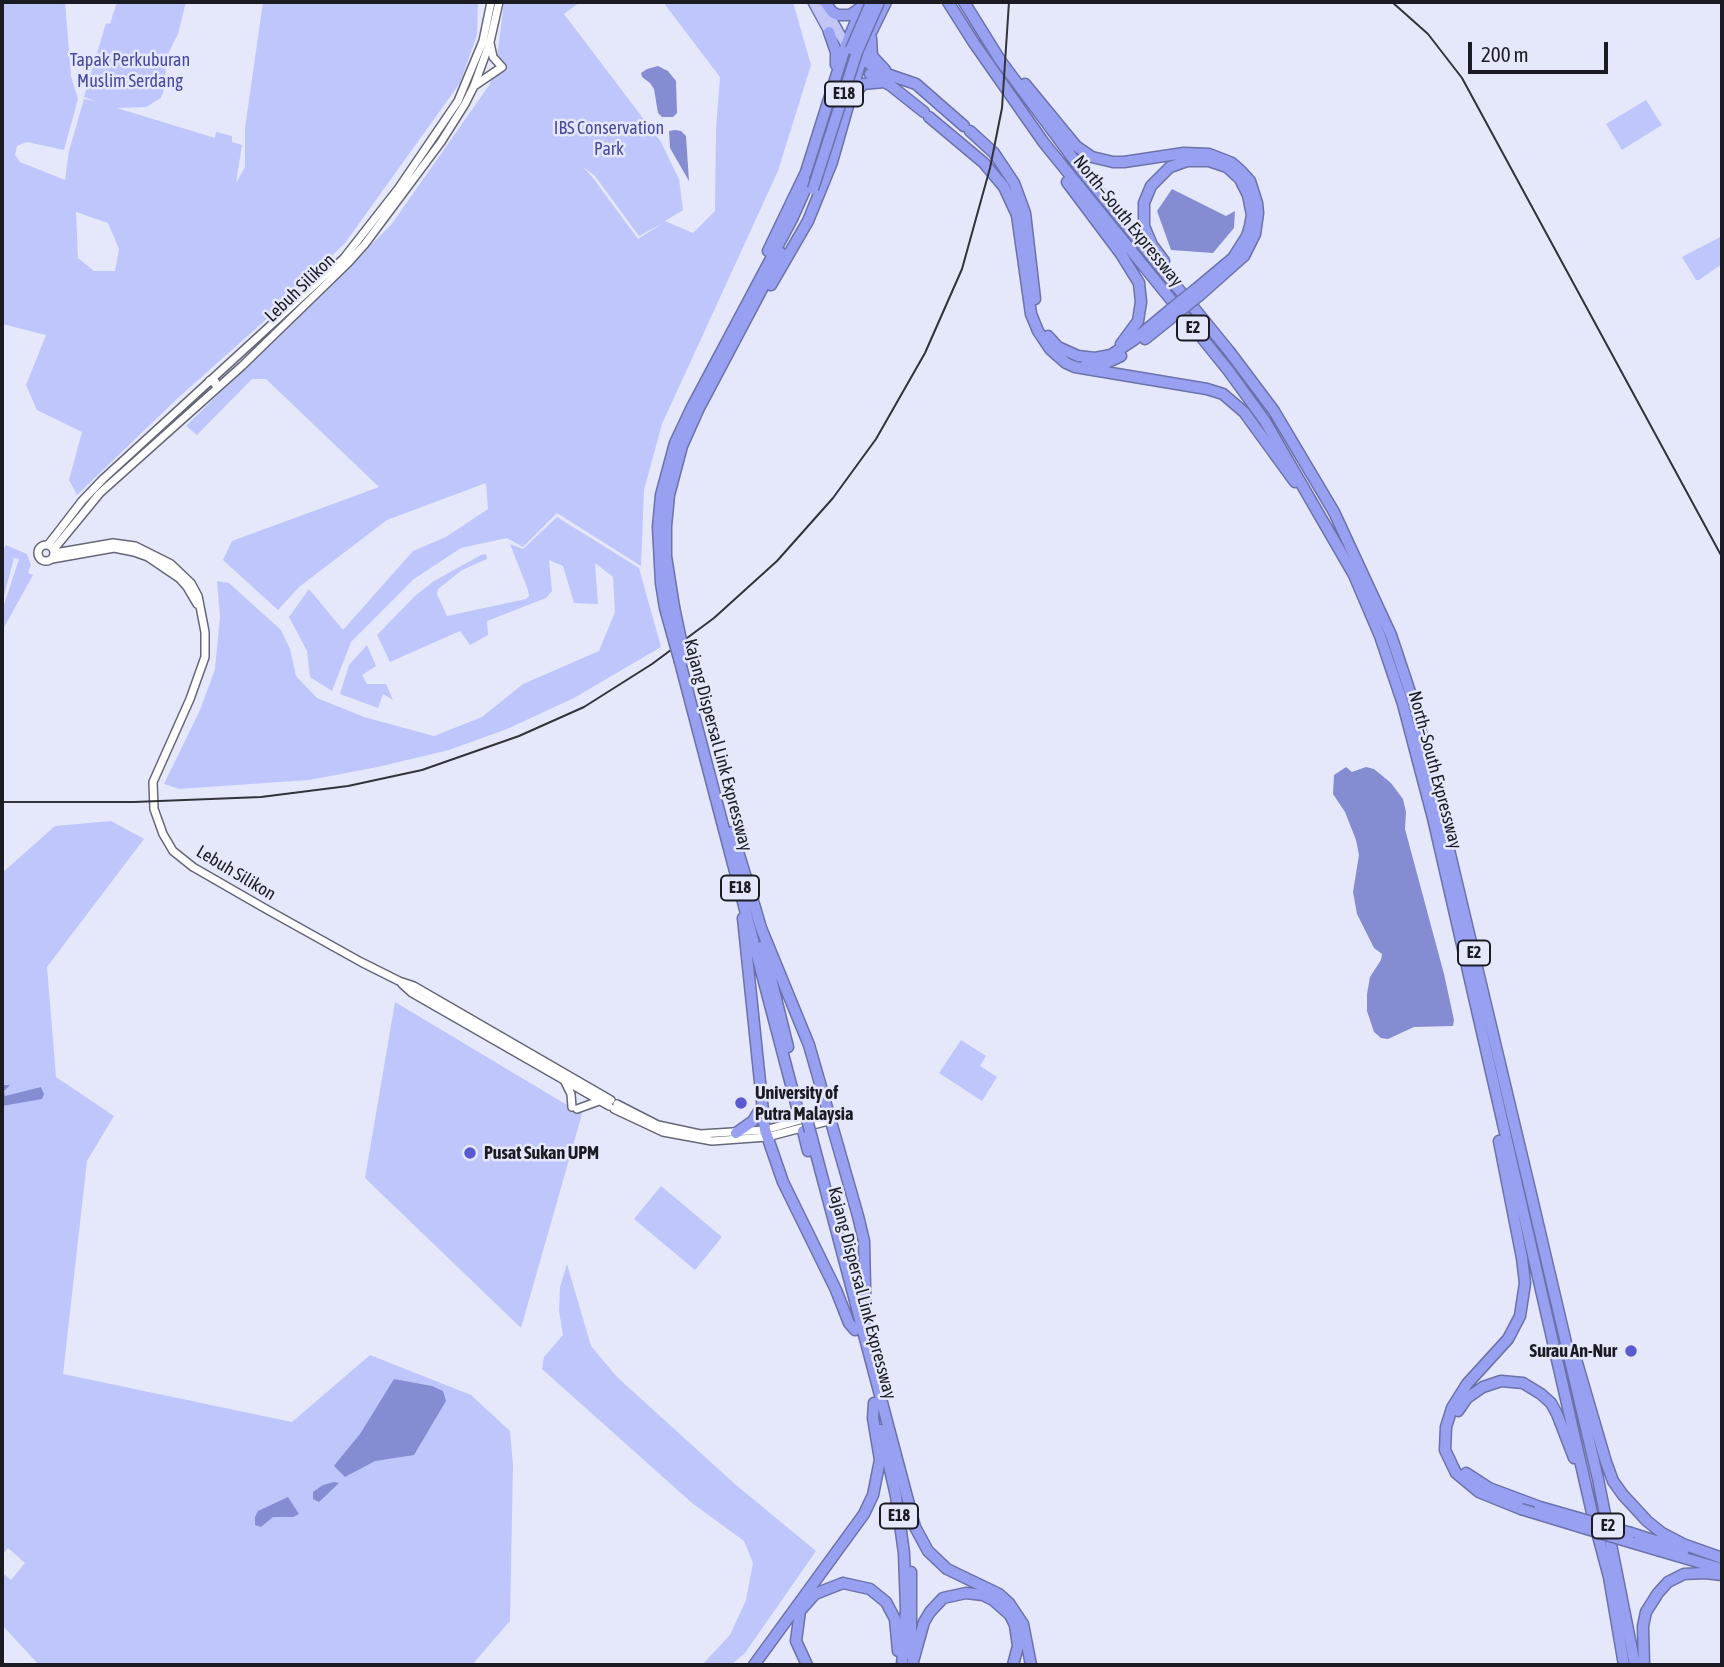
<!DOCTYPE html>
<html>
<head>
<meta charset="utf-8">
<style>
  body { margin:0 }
  #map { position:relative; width:1724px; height:1667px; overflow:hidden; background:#e5e8fb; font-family:"Asap Condensed",sans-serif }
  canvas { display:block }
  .frame { position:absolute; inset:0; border:4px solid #1b1c23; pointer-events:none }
  .scale { position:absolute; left:1468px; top:42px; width:140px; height:32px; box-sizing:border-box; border:4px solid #1b1c23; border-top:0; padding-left:9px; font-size:21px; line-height:24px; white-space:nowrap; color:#1b1c23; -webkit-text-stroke:5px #e5e8fb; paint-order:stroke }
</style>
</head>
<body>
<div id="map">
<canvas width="1724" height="1667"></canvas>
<div class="frame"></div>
<div class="scale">200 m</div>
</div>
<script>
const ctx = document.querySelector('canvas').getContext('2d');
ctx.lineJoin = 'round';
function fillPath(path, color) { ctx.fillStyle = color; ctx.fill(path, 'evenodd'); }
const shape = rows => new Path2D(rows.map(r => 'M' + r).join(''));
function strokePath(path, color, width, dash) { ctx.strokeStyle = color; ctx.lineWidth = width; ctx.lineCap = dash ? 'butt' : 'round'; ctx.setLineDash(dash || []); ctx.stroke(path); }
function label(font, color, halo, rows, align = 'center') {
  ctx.font = font + ' "Asap Condensed",sans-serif'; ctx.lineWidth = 5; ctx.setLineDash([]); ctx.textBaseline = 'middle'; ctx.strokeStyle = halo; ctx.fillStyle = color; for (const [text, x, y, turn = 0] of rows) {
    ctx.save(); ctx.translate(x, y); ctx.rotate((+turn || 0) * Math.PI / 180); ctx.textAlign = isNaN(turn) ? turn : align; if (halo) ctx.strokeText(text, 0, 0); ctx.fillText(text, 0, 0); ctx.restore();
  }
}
const green = shape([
  [2,2,65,2,71,76,78,99,64,150,27,142,17,146,15,155,20,162,65,180,69,151,84,99,94,101,84,97,106,23,110,24,117,2,186,2,178,34,166,58,165,87,161,98,146,107,117,108,215,138,216,132,232,136,232,142,242,145,236,183,245,167,245,128,263,2,478,2,477,35,460,83,345,243,278,309,180,396,77,495,69,480,82,432,37,410,26,385,46,335,2,324],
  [76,212,108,223,119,249,115,271,94,271,78,258],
  [504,2,580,2,564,14,661,142,679,179,683,210,665,221,693,233,715,211,716,129,720,77,663,2,793,2,811,65,778,171,662,424,644,490,641,566,557,513,523,547,507,538,461,548,414,579,351,642,332,691,310,677,307,651,289,617,309,589,343,630,413,551,446,537,488,509,486,483,387,520,299,587,278,610,223,560,232,541,379,487,266,379,252,379,197,435,186,426,391,225,490,84,498,50],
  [583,167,595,176,639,236,663,223,638,239,593,178],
  [1646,100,1662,125,1622,150,1606,124],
  [1722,236,1722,264,1699,280,1696,280,1682,257],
  [557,517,639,568,661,647,574,698,507,729,449,750,378,767,309,780,179,789,164,784,200,710,215,669,220,617,217,581,229,583,281,630,290,649,296,676,317,698,364,717,434,736,482,717,523,684,599,651,615,612,613,577,595,563,598,604,574,603,563,566,549,560,552,591,546,598,487,621,488,635,470,645,460,631,390,662,377,635,416,595,434,581,481,555,486,554,487,559,462,570,438,589,437,594,447,616,526,599,529,596,528,590,510,544,523,549],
  [6,545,27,554,31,565,28,573,33,575,2,631,2,611,19,559,14,558,2,603,2,552],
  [367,645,376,666,362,675,367,684,386,684,393,700,383,694,378,708,340,694,349,665],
  [111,821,144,839,47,967,56,1077,114,1116,87,1161,63,1374,292,1422,370,1355,471,1395,510,1431,513,1464,510,1621,472,1665,39,1665,2,1625,2,1572,11,1580,25,1563,8,1548,2,1555,2,873,55,826],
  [395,1002,582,1114,521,1328,365,1178],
  [961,1040,986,1056,980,1066,997,1077,982,1101,939,1073],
  [661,1186,722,1237,695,1270,634,1219],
  [567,1264,591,1346,617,1377,736,1485,816,1551,745,1653,731,1665,702,1665,730,1635,746,1600,753,1563,744,1541,692,1503,542,1369,544,1357,563,1335,559,1311,560,1287]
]);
const water = shape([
  [658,66,668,71,676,81,677,113,673,117,662,117,658,113,654,89,650,83,642,77,641,73,647,69],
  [675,130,681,131,686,136,689,181,670,148,669,131],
  [1172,189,1226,216,1235,211,1234,228,1213,253,1171,250,1157,211],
  [1346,767,1352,772,1366,767,1374,769,1391,783,1403,799,1406,812,1405,829,1444,974,1454,1020,1453,1026,1414,1027,1388,1039,1381,1038,1374,1032,1367,1011,1367,994,1370,977,1381,960,1382,954,1374,948,1357,914,1353,892,1359,855,1356,840,1345,812,1333,794,1334,775],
  [2,1085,10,1085,4,1091,5,1096,41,1087,44,1094,42,1099,2,1106],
  [394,1379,432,1386,443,1391,446,1401,414,1455,375,1461,345,1477,334,1466,337,1462,360,1434],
  [334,1482,339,1483,319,1502,313,1499,313,1492,323,1485],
  [288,1497,299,1514,293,1517,273,1517,261,1527,255,1525,255,1517,258,1511]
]);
const tertiary = shape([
  [474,86,502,67,493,57,490,43],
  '38 553a8 8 0 1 1 16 0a8 8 0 1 1-16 0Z',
  [48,545,82,501,103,479,344,258,398,189,458,101,483,41,491,2],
  [54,549,100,493,242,366,349,262,365,244,441,142,465,104,474,86,490,42,499,2],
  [55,553,113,543,135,546,171,564,191,583,198,596,205,632,205,657,190,699,153,782,154,809,163,834,173,851,193,867,266,909,361,962,399,981,414,986,611,1100],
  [52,559,114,548,134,552,148,557,179,578,187,587,197,604],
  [402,984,412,993,609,1106],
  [565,1082,571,1094,572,1107],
  [617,1104,658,1125,700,1134,765,1130,829,1112],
  [577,1109,599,1101],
  [614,1109,663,1132,712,1141,767,1137,832,1120]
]);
const secondary = shape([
  [210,381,215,382,217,387]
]);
const primary = shape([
  [813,2,832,37],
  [824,6,846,45]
]);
const motorway = shape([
  [825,2,832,12,838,15,850,15,860,8],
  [948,2,974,43,1044,143,1228,370,1265,421,1354,575,1380,636,1403,704,1433,818,1593,1517,1609,1577,1624,1665],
  [964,2,1000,60,1083,172,1229,351,1274,411,1334,512,1391,635,1415,707,1530,1190,1598,1479,1635,1665],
  [829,32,836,52,836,65],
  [871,38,872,56,885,70],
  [858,56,881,72,916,84,964,126],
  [870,74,890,85,924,112],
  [1025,84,1076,146,1092,157,1113,162,1124,162,1184,153,1209,154,1232,163,1242,172,1250,181,1257,203,1258,213,1255,234,1244,256,1200,295],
  [855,94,863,84,884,82],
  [929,117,984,163,1004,187,1017,215,1031,314,1038,331,1050,349,1066,363,1075,367,1207,389,1223,394,1244,412,1295,482],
  [970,131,994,153,1014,183,1025,213,1035,299],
  [1067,182,1121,254,1139,283,1141,302,1138,321,1121,344],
  [768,251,806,172,846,45,864,2],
  [1164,261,1152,245,1144,226,1144,203,1151,186,1170,167,1187,161,1209,161,1227,167,1240,179,1248,195,1252,215,1250,226,1247,236,1233,258,1196,289],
  [771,285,808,221,832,162,866,43,886,2],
  [1048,336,1058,347,1078,356,1095,358,1111,355,1135,339,1171,309],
  [1145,339,1175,315],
  [1086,364,1106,363,1121,356],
  [674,607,666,556,666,526,669,495,682,446,698,410,781,253],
  [665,608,661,583,658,527,661,495,675,443,692,407,792,219,808,183],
  [680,662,799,1115],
  [732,832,747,881],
  [746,877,761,928,809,1045,858,1216,864,1241,866,1334],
  [743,918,765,1130,783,1182,836,1290,849,1323,855,1330],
  [763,946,788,1047],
  [803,1131,808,1151],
  [810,1131,915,1527,928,1551,947,1569,999,1594,1009,1603,1023,1624,1031,1665],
  [736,1133,753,1121,762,1106],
  [1499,1141,1522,1258,1525,1283,1520,1316,1508,1339,1467,1384,1452,1408,1446,1427,1445,1450,1456,1473,1479,1492,1521,1509],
  [1575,1356,1606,1462,1613,1481,1623,1495,1647,1521,1662,1533,1683,1544,1722,1558],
  [1458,1411,1467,1398,1483,1387,1501,1381,1523,1383,1541,1394,1551,1403,1557,1414,1574,1458],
  [881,1430,896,1496,904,1553,906,1609,902,1665],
  [1466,1473,1489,1488,1540,1507],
  [1631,1533,1684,1550],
  [1633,1543,1722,1569],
  [911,1655,911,1572],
  [754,1665,864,1514,873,1495,880,1460,873,1418,874,1403],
  [807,1665,796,1641,800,1611,815,1594,843,1583,870,1589,886,1602,895,1619,898,1651],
  [912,1665,924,1622,930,1612,943,1598,966,1593,983,1595,993,1600,1010,1615,1015,1625,1018,1646,1013,1665],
  [1644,1665,1643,1626,1646,1612,1658,1593,1668,1582,1684,1574,1705,1573,1722,1575]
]);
const rail = shape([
  [1392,2,1428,34,1462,78,1722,557],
  [2,802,134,802,261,797,348,786,422,770,519,736,584,707,652,664,714,618,777,561,833,498,876,439,925,353,962,269,990,168,1002,108,1009,2]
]);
const motorwayBridge = shape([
  [851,49,870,5],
  [813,189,857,52,879,2],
  [1171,309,1196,289],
  [1175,315,1200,295],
  [674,607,685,659],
  [665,608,680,662],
  [805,1112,810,1131],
  [1540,1507,1631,1533],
  [1521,1509,1633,1543]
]);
const markers = [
  [741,1103,7,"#5959d0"],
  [470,1153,7,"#5959d0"],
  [1631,1351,7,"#5959d0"]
];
const shields = [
  [844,94,38],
  [1193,328,32],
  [740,888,38],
  [1474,953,32],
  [899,1516,38],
  [1608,1526,32]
];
const shieldNames = [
  ["E18",844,94],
  ["E2",1193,328],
  ["E18",740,888],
  ["E2",1474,953],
  ["E18",899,1516],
  ["E2",1608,1526]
];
const parkNames = [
  ["Tapak Perkuburan",130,60],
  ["Muslim Serdang",130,81],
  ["IBS Conservation",609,128],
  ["Park",609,149]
];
const streetNames = [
  ["North–South Expressway",1128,221,51],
  ["Lebuh Silikon",300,288,-44],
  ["Kajang Dispersal Link Expressway",718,745,75],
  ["North–South Expressway",1435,770,75],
  ["Lebuh Silikon",236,873,31],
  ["Kajang Dispersal Link Expressway",862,1293,75]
];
const poiNames = [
  ["University of",755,1093],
  ["Putra Malaysia",755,1114],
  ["Pusat Sukan UPM",484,1153],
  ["Surau An-Nur",1617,1351,"right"]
];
fillPath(green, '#bfc6fb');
fillPath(water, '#858cd2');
strokePath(tertiary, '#656778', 10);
strokePath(secondary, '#656778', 11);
strokePath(primary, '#6c72aa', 12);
strokePath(motorway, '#6c72aa', 13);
strokePath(tertiary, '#fff', 7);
strokePath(secondary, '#fff', 8);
strokePath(primary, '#c1c6f7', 9);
strokePath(motorway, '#98a0f2', 10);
strokePath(rail, '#31323a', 2);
strokePath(motorwayBridge, '#6c72aa', 13, []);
strokePath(motorwayBridge, '#98a0f2', 10);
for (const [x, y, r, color] of markers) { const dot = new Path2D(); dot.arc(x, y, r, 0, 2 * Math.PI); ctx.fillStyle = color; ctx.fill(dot); strokePath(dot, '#e5e8fb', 2.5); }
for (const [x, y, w] of shields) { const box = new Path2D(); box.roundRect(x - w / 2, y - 12.5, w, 25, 5); ctx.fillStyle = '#e5e8fb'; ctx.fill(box); strokePath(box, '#1b1c23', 2); }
label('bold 16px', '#1b1c23', null, shieldNames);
label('18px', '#484a9e', '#e5e8fb', parkNames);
label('18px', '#1b1c23', '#e5e8fb', streetNames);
label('bold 18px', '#1b1c23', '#e5e8fb', poiNames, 'left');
</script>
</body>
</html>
